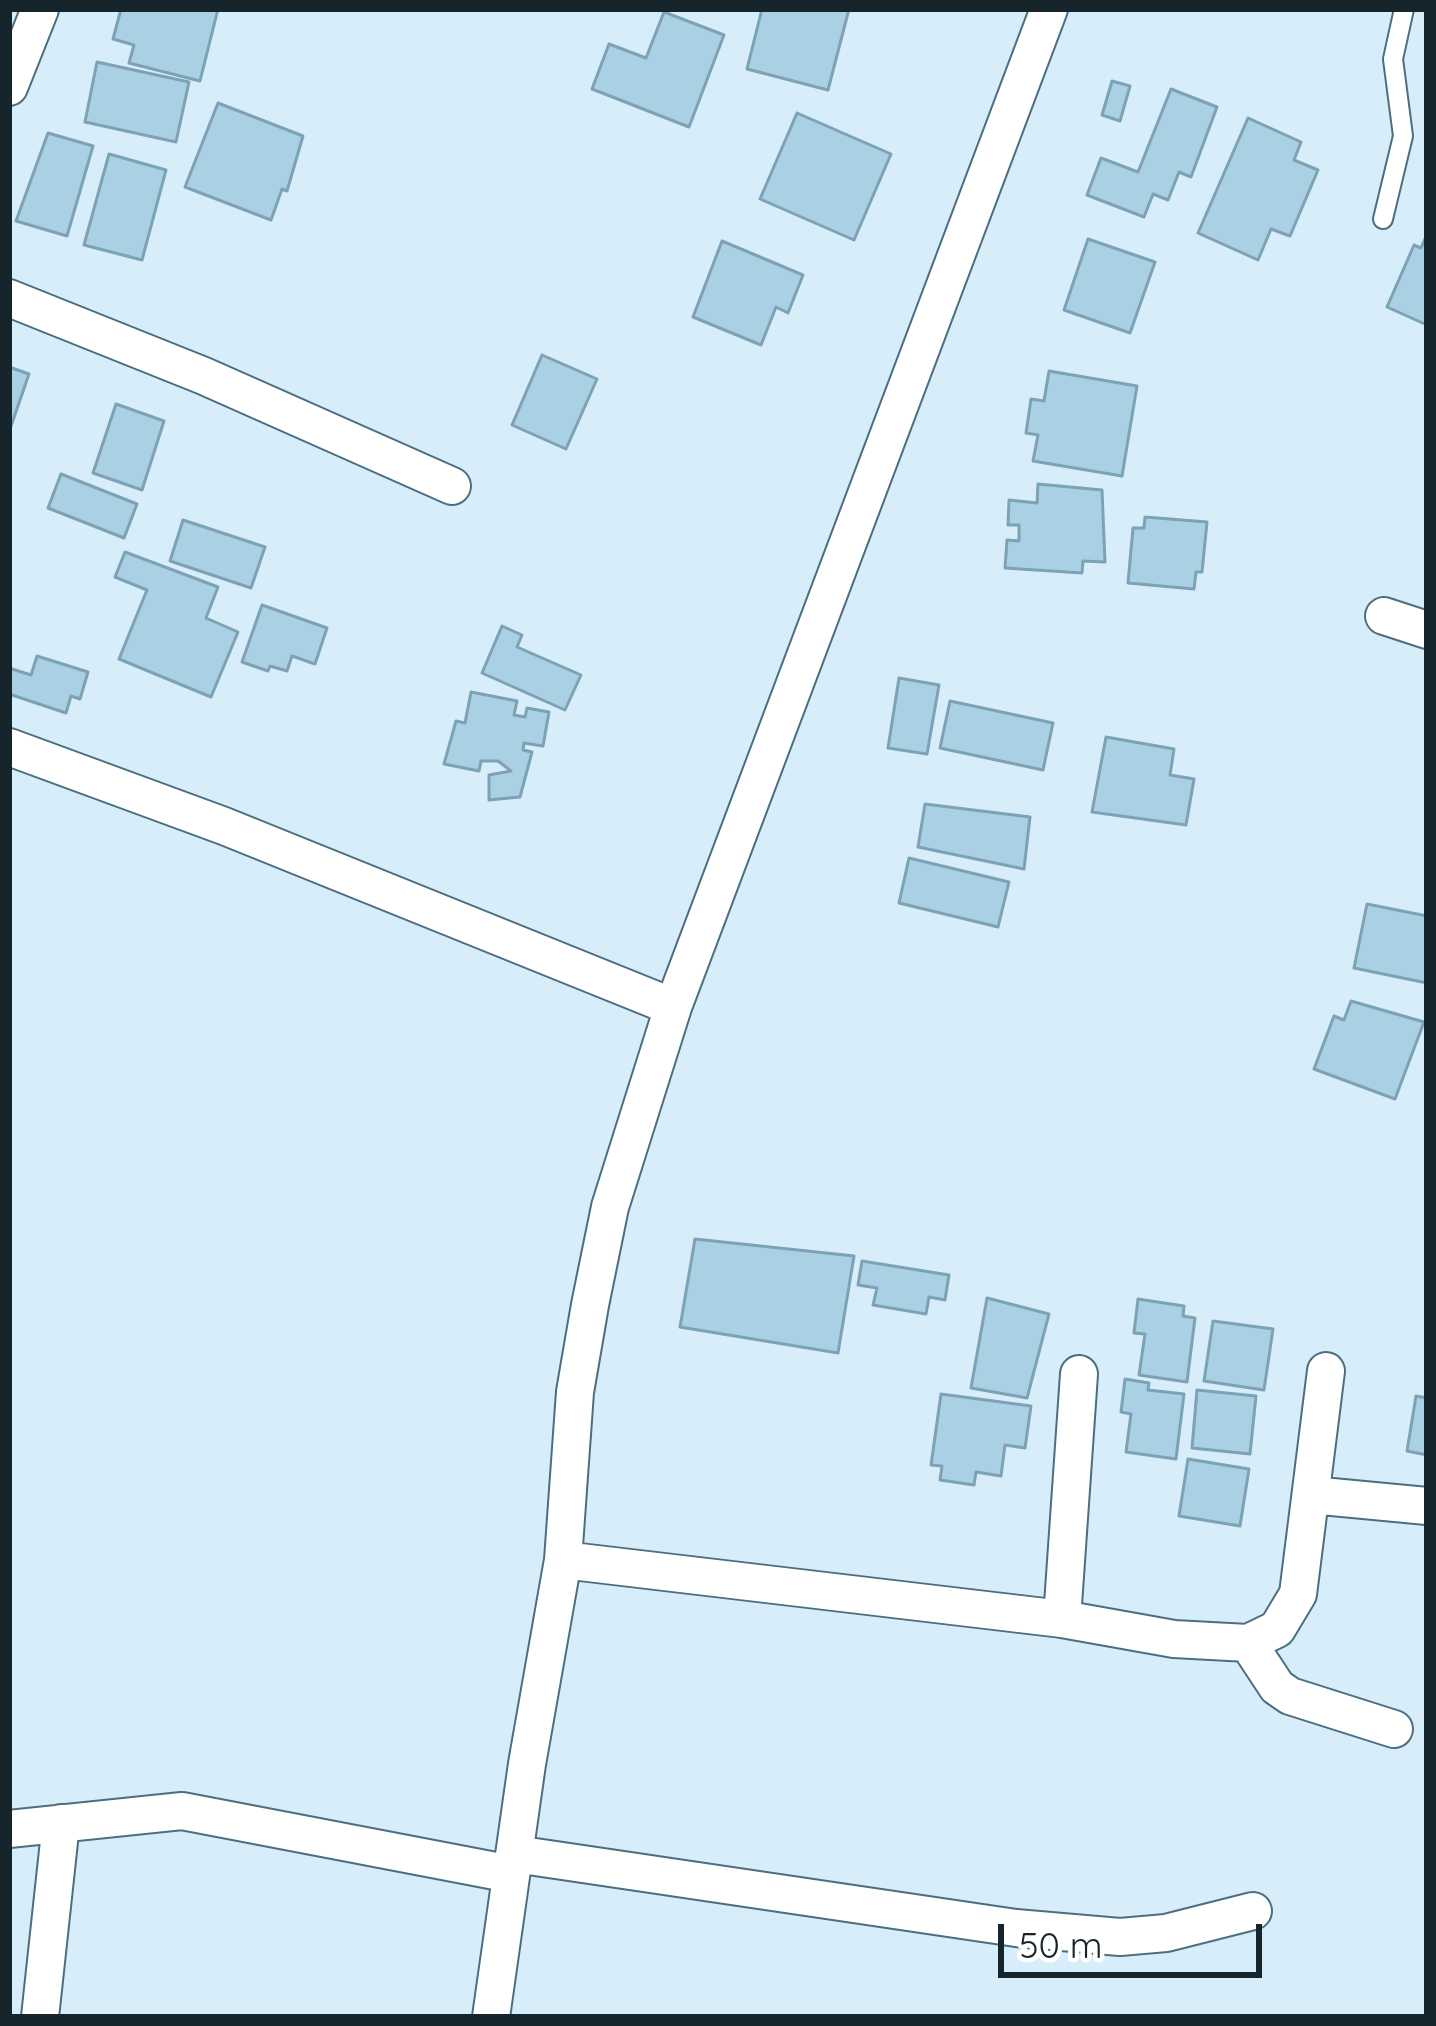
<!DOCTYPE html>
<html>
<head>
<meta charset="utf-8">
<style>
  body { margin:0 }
  #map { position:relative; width:1436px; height:2026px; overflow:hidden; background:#d7eefa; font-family:Quicksand,sans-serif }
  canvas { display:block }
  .frame { position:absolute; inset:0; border:12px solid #16252c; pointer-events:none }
  .scale { position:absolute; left:998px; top:1924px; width:264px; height:54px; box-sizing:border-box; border:6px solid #16252c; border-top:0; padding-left:15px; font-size:36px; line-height:42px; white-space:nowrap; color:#16252c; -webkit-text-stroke:9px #fff; paint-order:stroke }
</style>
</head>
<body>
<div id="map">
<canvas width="1436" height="2026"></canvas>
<div class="frame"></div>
<div class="scale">50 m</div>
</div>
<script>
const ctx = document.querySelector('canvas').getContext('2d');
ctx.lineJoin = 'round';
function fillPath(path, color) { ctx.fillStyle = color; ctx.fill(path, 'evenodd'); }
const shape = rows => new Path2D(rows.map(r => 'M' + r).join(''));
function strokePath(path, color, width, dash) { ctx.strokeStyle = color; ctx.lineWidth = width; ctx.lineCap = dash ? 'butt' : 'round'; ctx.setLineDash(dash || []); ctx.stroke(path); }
const building = shape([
  [121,9,218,9,200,81,129,63,134,45,113,39,121,9],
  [762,9,849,9,828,90,747,69,762,9],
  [664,12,724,35,689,127,592,89,609,44,646,58,664,12],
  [97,62,189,82,176,142,85,122,97,62],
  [1112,81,1130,86,1120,121,1102,115,1112,81],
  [1171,89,1217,107,1191,177,1179,172,1168,200,1153,194,1144,217,1087,195,1101,158,1138,172,1171,89],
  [218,103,303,136,287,191,282,189,271,220,185,187,218,103],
  [797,113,891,154,854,240,760,199,797,113],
  [1248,118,1301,142,1294,160,1318,170,1290,236,1271,229,1258,260,1198,233,1248,118],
  [48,133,93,146,67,236,16,221,48,133],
  [109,154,166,170,142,260,84,245,109,154],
  [1427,234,1427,325,1387,307,1414,245,1421,248,1427,234],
  [1088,239,1155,262,1130,333,1064,310,1088,239],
  [722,241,803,275,788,313,776,307,761,345,693,317,722,241],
  [542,355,597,379,566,449,512,425,542,355],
  [9,367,29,374,9,432,9,367],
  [1049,371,1137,386,1122,476,1033,461,1038,435,1026,433,1031,399,1044,401,1049,371],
  [116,404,164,421,142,490,93,473,116,404],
  [61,474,137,504,124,538,48,508,61,474],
  [1038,484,1102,490,1105,562,1083,561,1082,573,1005,568,1007,540,1019,541,1019,525,1008,525,1009,500,1037,503,1038,484],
  [1145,517,1207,522,1202,572,1196,572,1194,589,1128,583,1133,528,1144,528,1145,517],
  [183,520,265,547,251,588,170,561,183,520],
  [125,552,218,587,206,618,238,632,211,697,119,659,147,590,115,577,125,552],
  [262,605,327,628,315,664,292,656,287,671,270,666,268,671,242,662,262,605],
  [502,626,522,635,517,647,581,675,565,710,482,673,502,626],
  [37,656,88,672,80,699,71,696,66,713,9,694,9,668,31,675,37,656],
  [899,678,939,685,927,754,888,748,899,678],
  [471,692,517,701,514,715,525,717,527,708,549,712,543,746,524,743,523,750,532,752,520,797,489,800,489,775,511,771,498,761,481,761,479,771,444,764,456,721,465,723,471,692],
  [950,701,1053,723,1043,770,940,748,950,701],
  [1106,737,1174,749,1170,775,1194,779,1186,825,1092,812,1106,737],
  [925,804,1030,817,1024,869,918,847,925,804],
  [909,858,1009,882,998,927,899,903,909,858],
  [1367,904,1427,916,1427,983,1354,968,1367,904],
  [1351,1001,1424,1022,1395,1099,1314,1069,1334,1016,1344,1020,1351,1001],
  [695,1239,854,1256,838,1353,680,1327,695,1239],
  [862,1261,949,1275,945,1300,929,1297,926,1314,873,1305,877,1288,858,1285,862,1261],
  [987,1298,1049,1314,1027,1398,971,1388,987,1298],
  [1138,1299,1184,1306,1183,1316,1195,1318,1187,1382,1139,1375,1145,1334,1134,1333,1138,1299],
  [1213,1321,1273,1329,1264,1390,1204,1381,1213,1321],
  [1125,1379,1149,1383,1148,1390,1184,1394,1176,1459,1126,1452,1131,1414,1121,1412,1125,1379],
  [1197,1390,1256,1396,1250,1454,1192,1448,1197,1390],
  [941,1394,1031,1406,1025,1448,1005,1445,1001,1476,976,1472,974,1485,940,1480,942,1466,931,1465,941,1394],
  [1416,1396,1427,1398,1427,1455,1407,1451,1416,1396],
  [1188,1459,1249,1469,1240,1526,1179,1516,1188,1459]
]);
const service = shape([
  [1383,219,1403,136,1393,59,1404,9]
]);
const minor = shape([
  [9,87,40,9],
  [9,298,204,376,452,486],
  [1384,616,1427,630],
  [9,747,224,826,673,1007,610,1207,590,1305,575,1392,563,1560,527,1764,491,2017],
  [673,1007,1049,9],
  [1311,1495,1427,1506],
  [563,1560,1062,1619,1174,1639,1248,1643,1277,1629,1298,1594,1326,1371],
  [1062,1619,1079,1374],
  [1248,1643,1277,1687,1290,1696,1394,1729],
  [9,1829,182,1811,511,1874],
  [515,1854,1016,1928,1120,1937,1166,1933,1253,1911],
  [40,2017,61,1823]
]);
fillPath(building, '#a9d0e3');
strokePath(building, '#7da2b5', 3);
strokePath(service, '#4b6f80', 22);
strokePath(minor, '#4b6f80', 40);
strokePath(service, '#fff', 18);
strokePath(minor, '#fff', 36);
</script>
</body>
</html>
